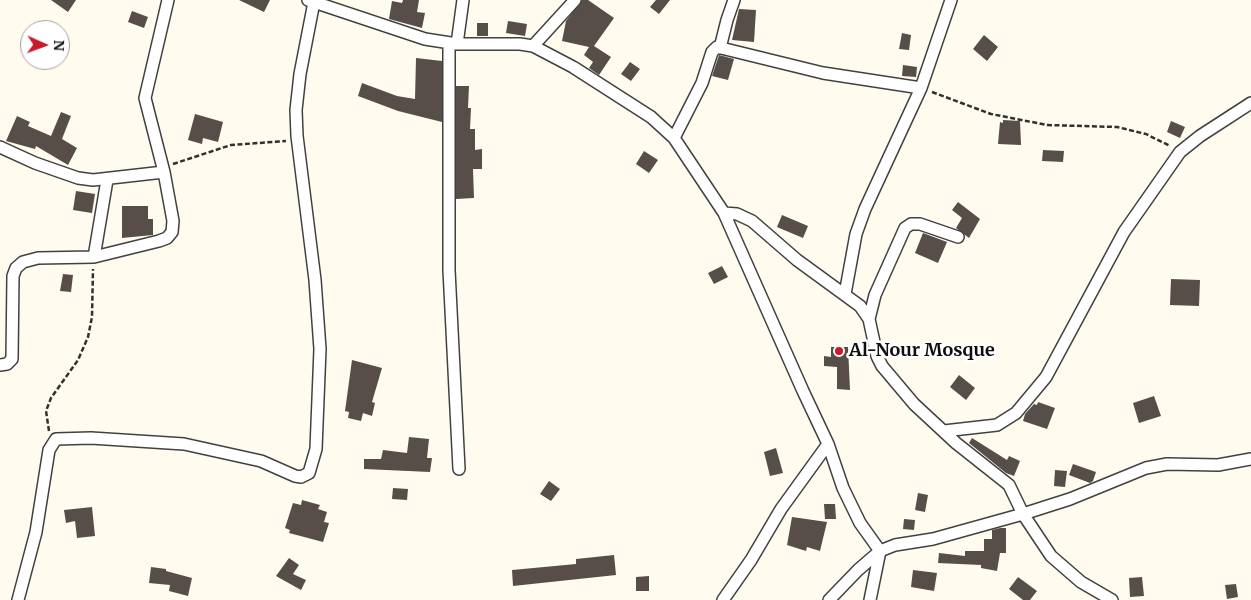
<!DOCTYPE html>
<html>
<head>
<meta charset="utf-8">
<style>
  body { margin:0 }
  #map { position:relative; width:1251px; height:600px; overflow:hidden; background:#fffbee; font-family:Merriweather,serif }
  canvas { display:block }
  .north { position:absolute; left:20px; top:20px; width:50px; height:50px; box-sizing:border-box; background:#fff; border:1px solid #9f9f9f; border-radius:50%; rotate:92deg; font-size:14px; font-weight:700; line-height:20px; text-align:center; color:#0e0e0e }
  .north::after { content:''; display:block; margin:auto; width:18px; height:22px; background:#ca1928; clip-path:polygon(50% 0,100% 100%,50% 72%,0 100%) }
</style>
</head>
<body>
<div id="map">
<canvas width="1251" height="600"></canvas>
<div class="north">N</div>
</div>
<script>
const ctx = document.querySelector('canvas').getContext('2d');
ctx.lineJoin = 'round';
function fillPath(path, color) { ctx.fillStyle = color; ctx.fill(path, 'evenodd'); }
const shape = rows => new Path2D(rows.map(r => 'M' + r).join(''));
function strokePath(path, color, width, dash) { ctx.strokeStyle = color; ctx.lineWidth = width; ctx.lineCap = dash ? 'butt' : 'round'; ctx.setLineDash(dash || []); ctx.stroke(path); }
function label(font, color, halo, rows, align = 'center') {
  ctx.font = font + ' Merriweather,serif'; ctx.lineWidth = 5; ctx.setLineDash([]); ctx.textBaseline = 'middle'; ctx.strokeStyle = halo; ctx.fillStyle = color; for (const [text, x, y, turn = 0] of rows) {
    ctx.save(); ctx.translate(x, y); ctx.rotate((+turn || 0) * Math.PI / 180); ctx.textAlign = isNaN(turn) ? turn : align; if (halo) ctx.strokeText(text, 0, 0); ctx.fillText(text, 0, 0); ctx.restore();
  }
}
const building = shape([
  [51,0,76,0,68,12],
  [239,0,270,0,264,12],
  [403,0,419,0,417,12,425,13,422,28,389,19,392,1,402,3],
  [582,0,588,0,614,18,594,46,611,57,599,75,589,68,593,62,584,55,589,47,562,41,566,21],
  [656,0,670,0,659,14,650,7],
  [739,9,756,10,754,42,732,40],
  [132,11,148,17,144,28,128,22],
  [508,21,527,24,525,36,506,33],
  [477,23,488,23,488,36,477,36],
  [902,33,911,35,909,50,899,49],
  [984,35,998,47,987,61,973,49],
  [719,55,734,59,728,80,712,76],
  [416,58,442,61,442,122,398,111,358,96,362,83,397,96,415,99],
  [630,62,640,69,631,81,621,74],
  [903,65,917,67,916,77,902,76],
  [456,86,469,86,468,108,471,108,470,129,475,129,475,150,482,149,482,169,473,169,474,198,456,199],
  [61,112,71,116,62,139,77,148,68,165,36,146,35,149,6,141,17,116,30,122,28,126,51,136],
  [195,114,223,122,218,142,203,138,202,144,188,140],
  [1003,120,1020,121,1021,145,998,144,1000,122,1003,123],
  [1171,121,1185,127,1180,138,1167,132],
  [1043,150,1064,151,1063,162,1042,161],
  [644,151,658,160,649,173,636,164],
  [76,191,95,194,92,213,73,210],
  [958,202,980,219,969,238,956,228,962,218,952,210],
  [122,206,148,206,148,219,153,219,153,235,122,238],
  [782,215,808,226,803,238,777,227],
  [923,233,947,242,938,263,915,253],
  [722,266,728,277,714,284,708,273],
  [63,274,73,275,71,292,60,291],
  [1171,279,1200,280,1199,306,1170,305],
  [831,347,848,347,850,390,837,389,837,367,824,366,824,356,831,357],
  [352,360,382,368,372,402,375,403,372,416,363,413,361,421,348,418,349,412,345,411],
  [959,375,975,388,966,400,950,387],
  [1154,396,1161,416,1139,423,1133,403],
  [1038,402,1055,408,1047,429,1023,421,1025,414,1034,404,1037,405],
  [409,437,429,439,427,458,432,458,430,472,364,469,364,459,381,459,383,450,407,453],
  [972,438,1007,460,1009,456,1020,461,1014,476,1006,473,969,443],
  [776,448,783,473,770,476,764,452],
  [1073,464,1096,472,1093,481,1090,483,1069,475],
  [1055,470,1067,471,1065,487,1054,486],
  [549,481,560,489,551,501,540,494],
  [393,488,408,489,407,500,392,499],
  [918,493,928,495,925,512,915,510],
  [302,500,320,505,318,509,327,512,324,522,329,523,323,542,289,533,290,530,285,528,293,503,301,505],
  [824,504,835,504,836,519,825,519],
  [92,507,95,536,77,538,75,521,66,523,64,510],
  [792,517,827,522,820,551,807,547,806,551,787,545],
  [904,519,915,520,914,530,903,529],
  [1000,528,1006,528,1006,553,1000,553,997,571,981,568,981,565,938,563,939,553,965,556,965,551,984,551,984,539,992,539,992,530],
  [614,555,616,575,513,586,512,570,576,564,576,559],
  [289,558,299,565,293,574,306,580,301,590,276,576],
  [151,567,166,569,166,571,192,578,188,596,169,591,170,585,149,583],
  [913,570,937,573,934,591,911,587],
  [649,576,649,591,636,591,636,577],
  [1018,577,1037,591,1030,600,1023,600,1009,589],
  [1142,577,1144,596,1130,597,1129,578],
  [1236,584,1238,597,1227,599,1225,585]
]);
const path = shape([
  [932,92,991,114,1047,125,1117,127,1146,134,1170,146],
  [173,164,231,145,286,141],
  [49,431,46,411,51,398,78,360,88,337,92,317,93,269]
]);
const street = shape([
  [308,0,425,39,457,44,520,44,533,46,573,67,651,117,674,138,724,213,803,391,828,444,843,488,860,523,880,551,870,600],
  [449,43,449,270,459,469],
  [457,44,463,0],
  [533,46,575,0],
  [720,48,727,20,734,0],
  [674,138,702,83,712,52,717,47,823,73,921,88],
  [0,147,35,163,78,178,93,180,164,172],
  [724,213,737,214,752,221,797,260,860,306,869,319,877,356,882,366,914,404,956,443,1009,485,1023,514,1051,556,1081,582,1112,600],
  [94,257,107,180],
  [845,294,856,234,865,209,921,88,951,0],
  [869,319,875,295,905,228,911,224,920,224,958,237],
  [0,365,7,364,12,359,13,276,16,268,23,262,38,258,94,257,159,241,167,238,172,232,173,221,164,172,145,98,168,0],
  [944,431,997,425,1016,413,1046,377,1124,232,1180,152,1200,136,1251,103],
  [18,600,36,532,49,450,56,439,91,438,184,444,261,461,295,476,301,477,309,473,316,449,320,349,315,280,297,136,296,110,300,74,314,2],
  [723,600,751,560,781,509,828,444],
  [829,600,858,570,880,551,895,545,933,539,1023,514,1070,499,1146,468,1167,464,1218,465,1251,459]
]);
const markers = [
  [839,351,5,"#ca1928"]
];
const poiNames = [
  ["Al-Nour Mosque",849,351]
];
fillPath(building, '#574e49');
strokePath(street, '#414141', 14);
strokePath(path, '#303030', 2.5, [5, 2.5]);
strokePath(street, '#fff', 11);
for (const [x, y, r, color] of markers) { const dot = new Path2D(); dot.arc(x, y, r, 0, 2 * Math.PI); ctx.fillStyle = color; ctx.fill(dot); strokePath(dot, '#fff', 2); }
label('bold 18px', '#0e0e0e', '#fff', poiNames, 'left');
</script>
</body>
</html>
